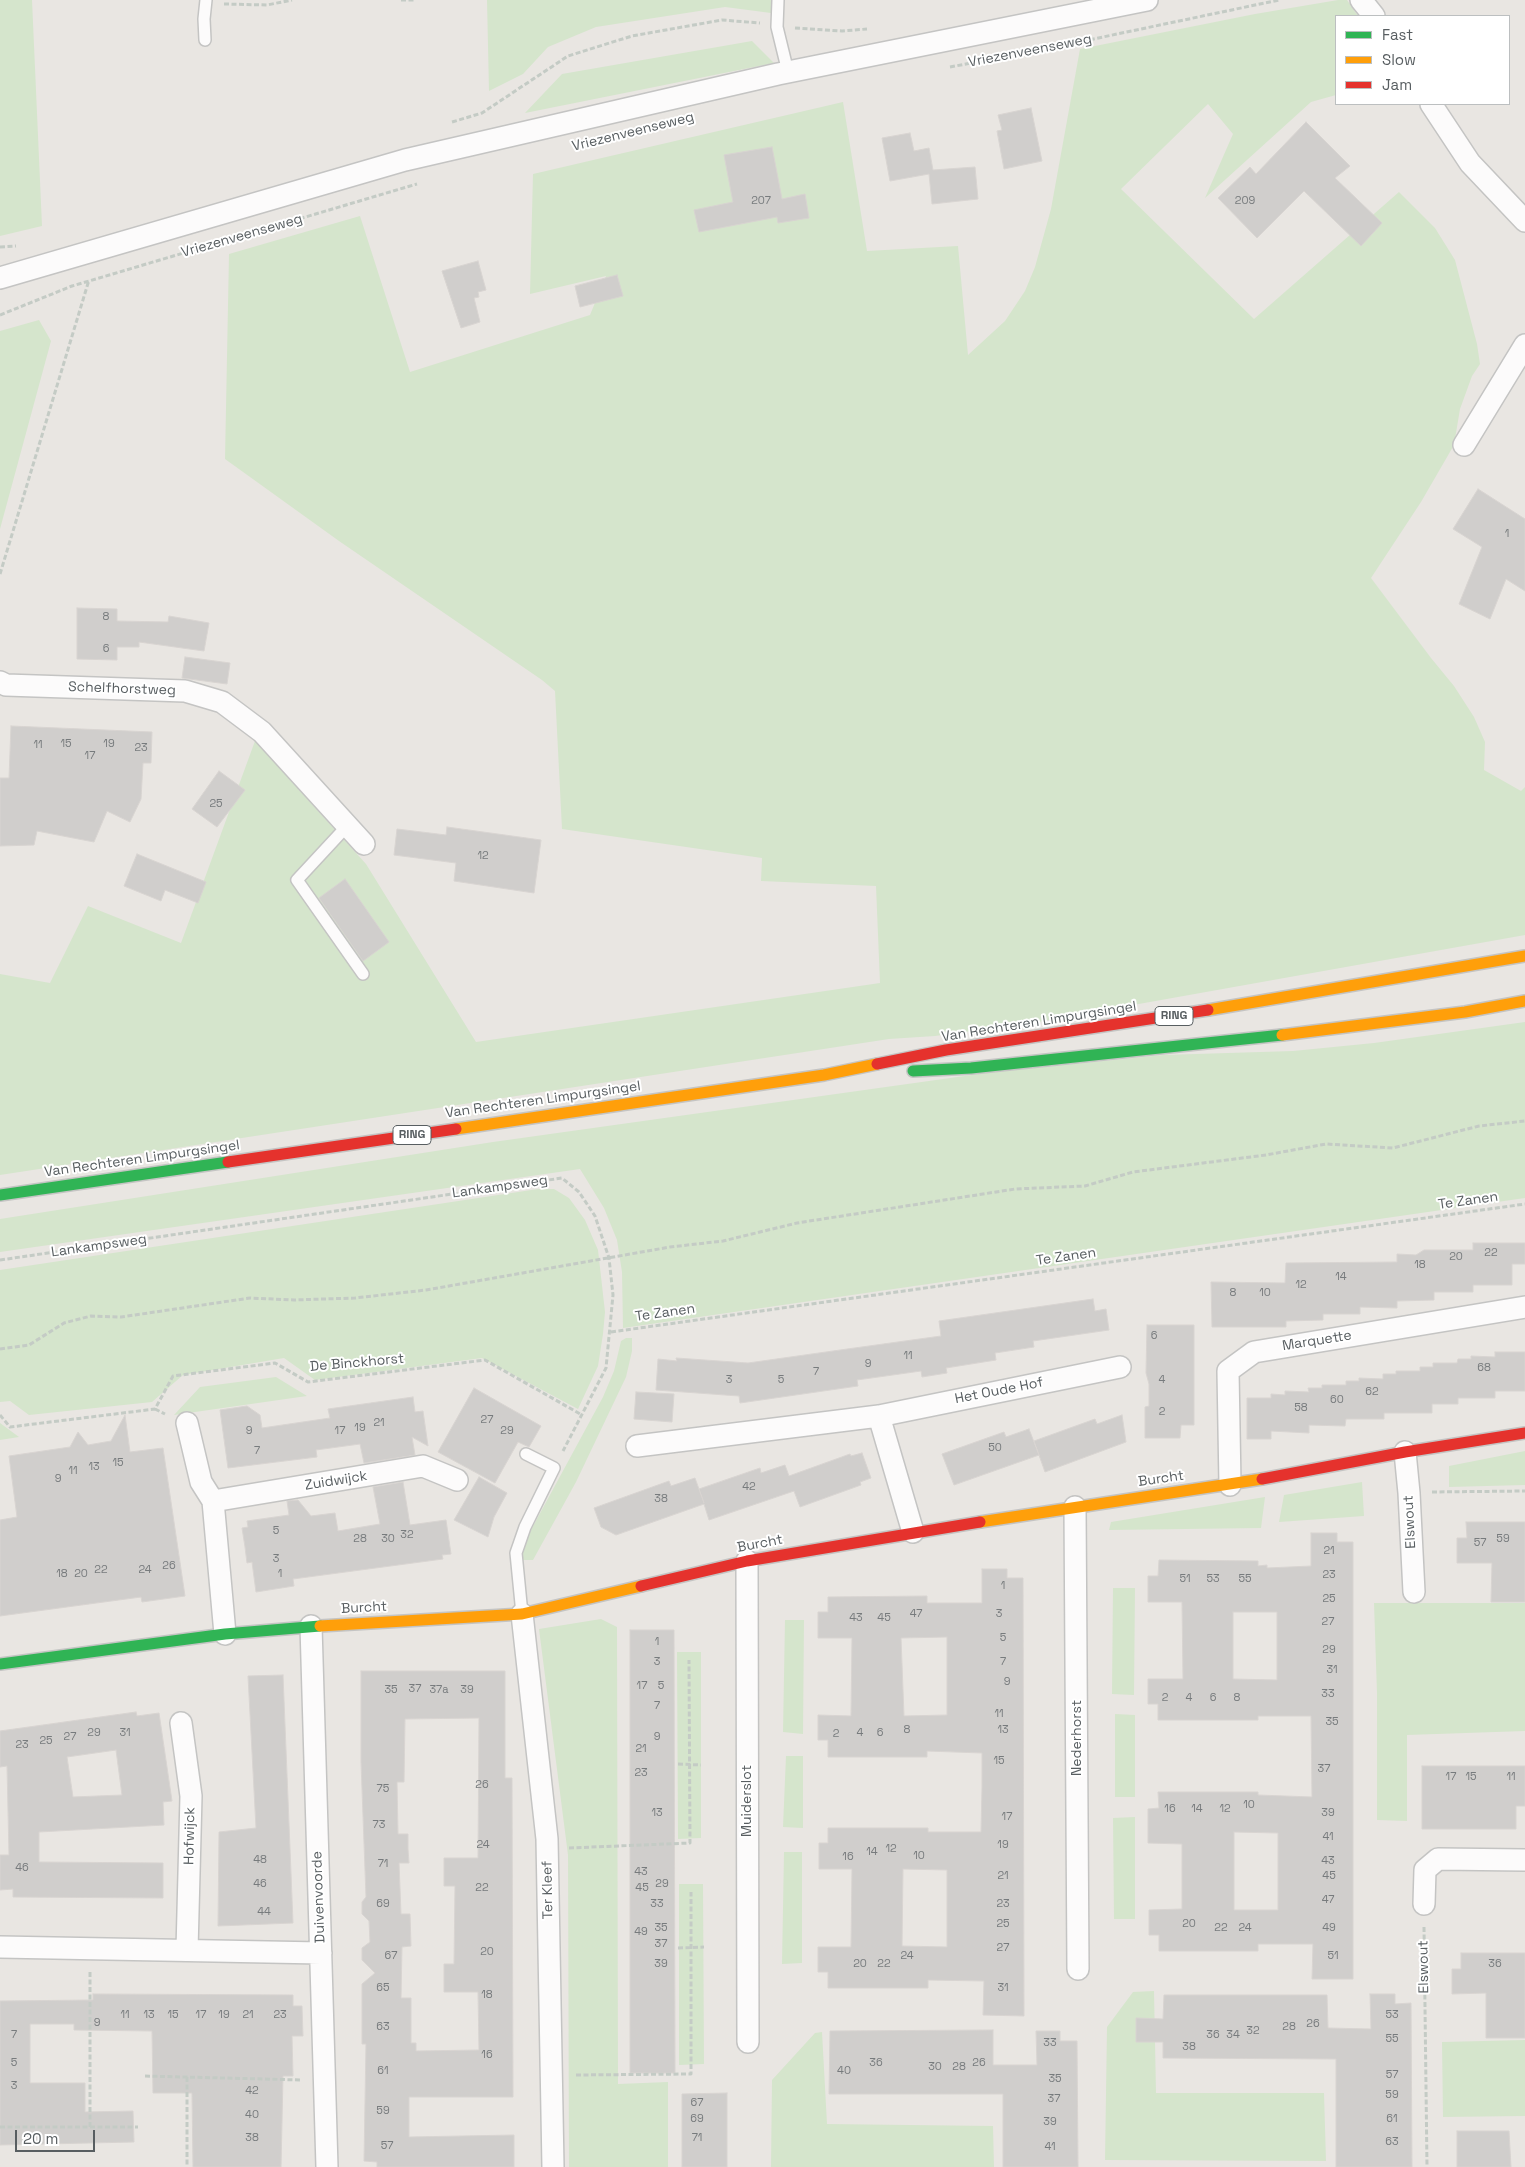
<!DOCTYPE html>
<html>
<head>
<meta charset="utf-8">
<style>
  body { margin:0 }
  #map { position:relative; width:1525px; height:2167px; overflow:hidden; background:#e9e6e2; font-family:"Space Grotesk",sans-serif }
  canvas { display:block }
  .legend { position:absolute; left:1335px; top:15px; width:175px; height:90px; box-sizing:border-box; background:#fff; border:1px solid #bcbfc0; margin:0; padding:6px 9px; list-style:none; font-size:15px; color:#585e61 }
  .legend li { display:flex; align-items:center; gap:10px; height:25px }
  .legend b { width:25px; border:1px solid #bcbfc0 }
  .scale { position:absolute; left:15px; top:2130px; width:80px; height:22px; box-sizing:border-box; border:2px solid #585e61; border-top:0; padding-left:6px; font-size:15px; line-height:18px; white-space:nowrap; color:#585e61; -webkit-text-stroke:4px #fff; paint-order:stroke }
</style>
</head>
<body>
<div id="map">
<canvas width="1525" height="2167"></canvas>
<ul class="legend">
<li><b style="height:6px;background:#30b455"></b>Fast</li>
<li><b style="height:6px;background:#ff9f0a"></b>Slow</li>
<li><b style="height:6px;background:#e5322d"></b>Jam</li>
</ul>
<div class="scale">20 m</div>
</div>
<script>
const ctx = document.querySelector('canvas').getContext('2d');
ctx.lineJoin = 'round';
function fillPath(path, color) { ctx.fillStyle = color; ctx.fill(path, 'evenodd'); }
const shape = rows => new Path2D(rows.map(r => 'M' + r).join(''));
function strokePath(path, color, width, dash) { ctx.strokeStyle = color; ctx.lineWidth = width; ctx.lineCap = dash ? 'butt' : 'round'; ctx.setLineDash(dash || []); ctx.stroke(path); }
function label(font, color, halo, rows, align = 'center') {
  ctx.font = font + ' "Space Grotesk",sans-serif'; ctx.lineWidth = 4; ctx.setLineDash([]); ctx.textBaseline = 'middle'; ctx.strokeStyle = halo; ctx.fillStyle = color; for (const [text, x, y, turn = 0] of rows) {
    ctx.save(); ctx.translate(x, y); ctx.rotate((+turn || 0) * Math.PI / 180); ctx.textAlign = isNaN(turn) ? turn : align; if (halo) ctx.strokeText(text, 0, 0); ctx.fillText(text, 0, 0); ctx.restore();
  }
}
const green = shape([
  [0,0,32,0,42,226,0,236],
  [487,0,771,0,771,13,725,7,596,27,548,47,523,74,489,91],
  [1338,0,1347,0,1358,16,1336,16,1336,95,1311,102,1205,198,1233,134,1208,104,1121,189,1254,319,1399,192,1435,228,1455,260,1477,344,1480,364,1472,376,1460,409,1454,445,1421,502,1371,578,1431,658,1454,686,1474,717,1485,742,1484,770,1521,791,1525,787,1525,935,1038,1022,935,1036,889,1039,0,1175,0,974,50,983,88,906,181,943,255,741,366,864,476,1042,880,983,876,886,761,881,762,858,562,829,555,691,542,680,339,541,225,459,229,254,360,216,410,372,590,315,606,276,530,294,533,174,843,102,867,251,958,246,968,355,1005,321,1025,291,1035,267,1051,209,1080,49,1255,14],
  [752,41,774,63,525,113,562,74],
  [39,320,51,341,0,529,0,331],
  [1525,1022,1525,1198,623,1328,622,1272,617,1240,604,1208,580,1169,0,1252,0,1219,493,1142,986,1073,1163,1055,1293,1051,1374,1043],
  [538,1189,554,1189,569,1198,585,1220,598,1250,605,1312,603,1334,598,1366,578,1409,482,1358,315,1380,284,1358,183,1375,152,1402,29,1415,10,1401,0,1402,0,1270],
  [626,1338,632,1338,632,1351,626,1377,576,1482,533,1560,522,1560,522,1549,525,1541,603,1397,614,1371,621,1341],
  [276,1377,307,1396,174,1415,200,1387],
  [0,1423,19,1437,0,1440],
  [1525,1451,1525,1485,1449,1487,1449,1466],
  [1362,1482,1364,1516,1279,1522,1284,1495],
  [1265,1497,1261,1528,1109,1530,1111,1522],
  [1113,1588,1135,1588,1134,1695,1112,1694],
  [1374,1603,1525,1603,1525,1731,1407,1735,1407,1821,1377,1820,1377,1693],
  [601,1619,617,1627,618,2084,668,2082,668,2167,569,2167,568,1855,539,1629],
  [785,1620,804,1620,803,1734,783,1732],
  [677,1652,701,1652,701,1838,678,1839],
  [1115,1714,1135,1715,1135,1797,1115,1797],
  [786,1756,803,1756,803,1828,783,1827],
  [1135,1817,1135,1919,1114,1919,1113,1818],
  [784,1852,802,1852,802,1963,782,1964],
  [679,1884,703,1884,704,2064,679,2065],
  [1154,1991,1156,2093,1324,2093,1326,2161,1105,2160,1107,2027,1133,1992],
  [822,2032,827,2124,993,2126,994,2167,771,2167,772,2080,815,2033],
  [1525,2040,1525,2116,1443,2117,1442,2042]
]);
const building = shape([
  [1031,108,1042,161,1004,169,997,131,1002,130,998,115,1031,108],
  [1306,122,1350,166,1335,178,1382,223,1361,246,1304,191,1257,238,1218,198,1250,167,1256,174,1306,122],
  [910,133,914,151,929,148,933,170,975,167,978,199,932,204,929,174,890,181,882,138,910,133],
  [772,147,782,199,805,194,809,218,778,223,777,217,699,232,694,210,733,202,724,155,772,147],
  [478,261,486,290,478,292,479,297,474,298,480,322,461,328,442,271,478,261],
  [617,275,623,296,580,307,575,286,617,275],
  [1478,489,1525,519,1525,591,1506,579,1490,619,1459,604,1482,547,1453,529,1478,489],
  [77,608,117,609,117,621,168,622,169,616,209,623,204,651,139,642,139,647,117,647,117,660,77,659,77,608],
  [185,657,230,663,227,684,182,678,185,657],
  [11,726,152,732,151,763,143,763,141,799,130,822,107,811,94,842,37,831,34,845,0,846,0,778,9,778,11,726],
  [219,771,245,790,217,827,192,809,219,771],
  [447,827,541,840,534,893,454,881,456,863,394,855,397,829,446,835,447,827],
  [137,854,206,882,198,903,165,890,161,901,124,886,137,854],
  [345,879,389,942,363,961,319,898,345,879],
  [1473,1243,1525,1243,1525,1264,1512,1264,1512,1285,1473,1285,1473,1292,1434,1292,1434,1300,1397,1301,1397,1308,1360,1307,1360,1314,1323,1314,1323,1320,1286,1321,1286,1327,1212,1327,1211,1282,1285,1283,1286,1263,1397,1262,1397,1254,1416,1255,1424,1250,1473,1250,1473,1243],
  [1093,1299,1095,1311,1106,1309,1109,1330,1033,1341,1034,1347,995,1353,996,1360,946,1368,947,1373,922,1377,921,1371,857,1380,858,1386,740,1403,739,1396,656,1390,658,1359,677,1361,676,1358,748,1363,840,1350,941,1336,939,1321,1093,1299],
  [1147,1325,1194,1325,1194,1425,1181,1425,1180,1438,1145,1438,1145,1407,1149,1406,1149,1384,1146,1373,1147,1325],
  [1495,1352,1525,1352,1525,1391,1495,1391,1495,1398,1458,1398,1458,1404,1432,1404,1432,1413,1384,1413,1384,1419,1346,1419,1345,1426,1309,1425,1309,1433,1271,1431,1271,1439,1247,1439,1247,1398,1271,1398,1271,1394,1285,1395,1285,1391,1309,1392,1308,1388,1322,1388,1322,1385,1346,1385,1346,1381,1359,1381,1359,1378,1383,1379,1383,1374,1396,1374,1396,1371,1420,1371,1420,1367,1433,1367,1433,1363,1457,1363,1458,1359,1471,1359,1471,1356,1495,1357,1495,1352],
  [474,1388,541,1426,529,1447,518,1442,495,1483,438,1452,474,1388],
  [636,1392,674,1394,672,1422,634,1419,636,1392],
  [413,1397,415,1412,423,1411,428,1446,412,1437,415,1455,364,1463,360,1444,316,1450,317,1457,228,1468,220,1410,247,1406,260,1415,262,1428,330,1418,328,1409,413,1397],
  [125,1415,130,1452,163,1448,185,1596,142,1602,141,1597,0,1616,0,1520,17,1517,9,1456,70,1447,78,1432,88,1445,111,1441,125,1415],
  [1122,1415,1126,1442,1045,1472,1034,1441,1095,1419,1097,1424,1122,1415],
  [1029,1429,1039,1455,954,1485,942,1454,1004,1432,1006,1437,1029,1429],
  [862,1453,871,1478,860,1482,861,1485,800,1507,794,1491,709,1520,704,1504,616,1535,601,1527,594,1508,669,1481,671,1486,695,1478,704,1503,699,1489,760,1468,761,1473,785,1465,789,1476,850,1454,851,1456,862,1453],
  [479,1477,507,1493,494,1517,488,1537,454,1520,479,1477],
  [403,1482,410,1525,446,1520,451,1554,442,1555,443,1559,293,1579,294,1586,256,1592,252,1562,247,1563,245,1547,242,1528,248,1527,247,1521,289,1515,287,1501,298,1500,311,1516,335,1513,338,1531,380,1524,373,1487,403,1482],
  [1466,1522,1525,1522,1525,1602,1491,1602,1492,1563,1457,1563,1457,1538,1467,1538,1466,1522],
  [1311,1533,1337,1533,1337,1542,1353,1542,1353,1979,1312,1979,1313,1944,1258,1944,1258,1951,1159,1951,1159,1935,1149,1935,1149,1910,1182,1909,1182,1844,1148,1843,1148,1809,1159,1808,1158,1792,1258,1792,1258,1795,1312,1797,1311,1716,1258,1716,1258,1720,1158,1720,1158,1704,1148,1704,1148,1679,1183,1679,1182,1602,1148,1602,1148,1576,1158,1576,1159,1560,1258,1561,1258,1566,1267,1565,1267,1568,1311,1566,1311,1533],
  [1233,1612,1277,1612,1277,1680,1233,1679,1233,1612],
  [1234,1832,1278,1833,1278,1910,1234,1910,1234,1832],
  [982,1569,1007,1569,1007,1578,1023,1578,1024,2016,983,2015,984,1981,928,1980,928,1988,828,1988,828,1972,818,1972,818,1947,851,1947,852,1869,819,1869,819,1843,828,1843,828,1828,928,1828,928,1832,981,1832,982,1788,982,1753,927,1751,927,1757,828,1757,828,1740,818,1740,818,1715,851,1716,852,1638,818,1638,818,1612,828,1612,828,1597,927,1596,927,1603,982,1603,982,1569],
  [947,1637,947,1715,904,1716,901,1638,947,1637],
  [903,1869,947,1870,947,1947,902,1946,903,1869],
  [630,1630,674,1630,675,2073,630,2073,630,1630],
  [361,1671,505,1671,505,1778,512,1778,513,2097,409,2097,409,2137,514,2135,514,2167,377,2167,377,2162,364,2161,366,2044,362,2044,362,1984,375,1973,362,1960,362,1948,370,1942,369,1921,362,1914,362,1902,366,1897,361,1762,361,1671],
  [479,1718,478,1858,444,1858,444,1886,455,1886,454,1964,444,1964,444,1992,478,1992,479,2050,416,2051,416,2043,411,2043,411,1998,401,1998,402,1947,411,1946,410,1914,401,1914,399,1863,409,1863,408,1849,408,1834,398,1834,397,1782,404,1782,405,1719,479,1718],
  [283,1675,293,1923,218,1926,219,1832,256,1828,248,1676,283,1675],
  [136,1712,137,1716,159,1713,172,1801,163,1802,164,1825,39,1832,39,1862,163,1863,163,1898,13,1897,13,1889,0,1890,0,1855,9,1855,7,1766,0,1767,0,1731,136,1712],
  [116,1750,122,1795,73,1797,67,1757,116,1750],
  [1422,1766,1525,1766,1525,1806,1516,1806,1516,1829,1422,1829,1422,1766],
  [1461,1953,1525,1953,1525,2038,1486,2038,1486,1993,1452,1994,1452,1969,1461,1969,1461,1953],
  [93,1994,293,1995,293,2006,302,2006,303,2036,292,2036,293,2076,283,2076,281,2167,193,2167,192,2093,153,2093,152,2031,74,2030,74,2024,30,2024,30,2083,85,2083,85,2112,133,2111,134,2142,0,2145,0,2001,93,2000,93,1994],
  [1370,1994,1395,1994,1395,2004,1411,2003,1412,2167,1336,2167,1336,2059,1163,2058,1163,2042,1136,2042,1136,2018,1163,2019,1164,1995,1327,1995,1328,2028,1371,2029,1370,1994],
  [993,2030,993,2065,1037,2065,1036,2031,1060,2031,1060,2041,1077,2041,1078,2167,1003,2167,1003,2094,829,2094,830,2031,993,2030],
  [727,2093,727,2167,682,2167,682,2094,727,2093],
  [1457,2131,1509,2131,1511,2167,1457,2167,1457,2131]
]);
const path = shape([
  [401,0,414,0],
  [224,4,267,5,292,0],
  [795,28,842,31,867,29],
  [950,67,1041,50,1279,0],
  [452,122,482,113,568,56,632,36,722,20,760,23],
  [0,247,16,246],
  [0,315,72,286,417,184],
  [0,574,89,280],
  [0,1260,562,1178,579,1192,595,1216,609,1258,613,1295,606,1368,563,1451],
  [611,1332,1525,1204],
  [0,1349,29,1345,64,1323,91,1316,121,1317,250,1298,294,1300,355,1298,426,1290,670,1247,723,1241,797,1223,1015,1189,1085,1186,1133,1172,1266,1155,1326,1144,1393,1148,1479,1126,1525,1121],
  [155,1409,165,1414],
  [0,1415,10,1427,155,1409,173,1376,275,1363,308,1382,485,1360,582,1415],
  [1432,1492,1525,1491],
  [678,1764,701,1765],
  [569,1848,690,1843,689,1660],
  [1424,1927,1427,2167],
  [678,1948,704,1947],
  [90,1972,90,2127],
  [576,2075,691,2074,691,1892],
  [145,2076,302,2080],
  [187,2077,187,2167],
  [0,2127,138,2127]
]);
const lane = shape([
  [778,0,777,27,788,72],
  [205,40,204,19,206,0],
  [348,825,297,880,363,974],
  [522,1614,516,1553,525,1527,554,1468,526,1454]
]);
const street = shape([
  [1361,0,1374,16],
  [1431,104,1470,163,1525,221],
  [0,278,405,160,778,74,1147,0],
  [1464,445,1525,345],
  [0,682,6,685,185,691,222,702,262,732,364,844],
  [879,1416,913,1532],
  [187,1423,201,1482,213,1501,225,1634],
  [637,1446,879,1416,1120,1367],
  [1405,1452,1409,1493,1414,1592],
  [1230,1485,1228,1371,1254,1352,1525,1307],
  [213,1501,423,1466,457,1480],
  [1075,1507,1078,1969],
  [747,1561,748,2042],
  [522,1614,547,1839,553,2167],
  [311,1626,327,2167],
  [181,1723,191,1796,187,1950],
  [1424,1904,1425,1870,1438,1859,1525,1860],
  [0,1947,321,1953]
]);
const fast = shape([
  [913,1071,971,1068,1282,1035],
  [0,1195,228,1162],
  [0,1664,225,1634,320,1626]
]);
const slow = shape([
  [1208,1010,1525,956],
  [1282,1035,1465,1012,1525,1001],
  [456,1129,824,1075,877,1064],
  [980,1522,1262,1479],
  [320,1626,522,1614,641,1586]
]);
const jam = shape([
  [877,1064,946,1050,1208,1010],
  [228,1162,456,1129],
  [1262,1479,1405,1452,1525,1433],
  [641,1586,747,1561,980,1522]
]);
const numberNames = [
  ["207",761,201],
  ["209",1245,201],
  ["1",1507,534],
  ["8",106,617],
  ["6",106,649],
  ["15",66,744],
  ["19",109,744],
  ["11",38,745],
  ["23",141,748],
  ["17",90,756],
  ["25",216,804],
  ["12",483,856],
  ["22",1491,1253],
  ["20",1456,1257],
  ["18",1420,1265],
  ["14",1341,1277],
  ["12",1301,1285],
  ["8",1233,1293],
  ["10",1265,1293],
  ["6",1154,1336],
  ["11",908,1356],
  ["9",868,1364],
  ["68",1484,1368],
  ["7",816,1372],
  ["3",729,1380],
  ["5",781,1380],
  ["4",1162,1380],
  ["62",1372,1392],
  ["60",1337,1400],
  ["58",1301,1408],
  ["2",1162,1412],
  ["27",487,1420],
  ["21",379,1423],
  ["19",360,1428],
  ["9",249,1431],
  ["17",340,1431],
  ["29",507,1431],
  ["50",995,1448],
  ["7",257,1451],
  ["15",118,1463],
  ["13",94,1467],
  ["11",73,1471],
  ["9",58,1479],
  ["42",749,1487],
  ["38",661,1499],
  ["5",276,1531],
  ["32",407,1535],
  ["28",360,1539],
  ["30",388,1539],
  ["59",1503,1539],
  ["57",1480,1543],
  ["21",1329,1551],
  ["3",276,1559],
  ["26",169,1566],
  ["22",101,1570],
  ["24",145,1570],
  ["18",62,1574],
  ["20",81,1574],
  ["1",280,1574],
  ["23",1329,1575],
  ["51",1185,1579],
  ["53",1213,1579],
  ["55",1245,1579],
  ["1",1003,1586],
  ["25",1329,1599],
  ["47",916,1614],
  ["3",999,1614],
  ["43",856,1618],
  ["45",884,1618],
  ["27",1328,1622],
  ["5",1003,1638],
  ["1",657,1642],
  ["29",1329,1650],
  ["3",657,1662],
  ["7",1003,1662],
  ["31",1332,1670],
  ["9",1007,1682],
  ["17",642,1686],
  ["5",661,1686],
  ["37",415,1689],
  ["35",391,1690],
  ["37a",439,1690],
  ["39",467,1690],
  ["33",1328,1694],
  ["2",1165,1698],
  ["4",1189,1698],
  ["6",1213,1698],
  ["8",1237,1698],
  ["7",657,1706],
  ["11",999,1714],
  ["35",1332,1722],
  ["8",907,1730],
  ["13",1003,1730],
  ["29",94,1733],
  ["31",125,1733],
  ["4",860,1733],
  ["6",880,1733],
  ["2",836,1734],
  ["27",70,1737],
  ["9",657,1737],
  ["25",46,1741],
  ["23",22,1745],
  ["21",641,1749],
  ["15",999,1761],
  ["37",1324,1769],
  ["23",641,1773],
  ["17",1451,1777],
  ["15",1471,1777],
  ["11",1511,1777],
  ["26",482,1785],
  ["75",383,1789],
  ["10",1249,1805],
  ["16",1170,1809],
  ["14",1197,1809],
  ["12",1225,1809],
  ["13",657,1813],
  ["39",1328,1813],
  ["17",1007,1817],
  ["73",379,1825],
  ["41",1328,1837],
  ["24",483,1845],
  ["19",1003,1845],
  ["12",891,1849],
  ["14",872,1852],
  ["10",919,1856],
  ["16",848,1857],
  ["48",260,1860],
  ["43",1328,1861],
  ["71",383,1864],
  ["46",22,1868],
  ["43",641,1872],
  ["21",1003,1876],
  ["45",1329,1876],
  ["46",260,1884],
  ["29",662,1884],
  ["22",482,1888],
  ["45",642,1888],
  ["47",1328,1900],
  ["69",383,1904],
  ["33",657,1904],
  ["23",1003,1904],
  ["44",264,1912],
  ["25",1003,1924],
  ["20",1189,1924],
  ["35",661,1928],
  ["22",1221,1928],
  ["24",1245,1928],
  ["49",1329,1928],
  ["49",641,1932],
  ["37",661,1944],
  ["27",1003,1948],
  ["20",487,1952],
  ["67",391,1956],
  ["24",907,1956],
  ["51",1333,1956],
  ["39",661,1964],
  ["20",860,1964],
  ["22",884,1964],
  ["36",1495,1964],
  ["65",383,1988],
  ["31",1003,1988],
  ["18",487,1995],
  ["11",125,2015],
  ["13",149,2015],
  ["15",173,2015],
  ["17",201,2015],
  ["19",224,2015],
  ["21",248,2015],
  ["23",280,2015],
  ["53",1392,2015],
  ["9",97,2023],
  ["26",1313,2024],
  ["63",383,2027],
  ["28",1289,2027],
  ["32",1253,2031],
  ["7",14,2035],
  ["36",1213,2035],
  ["34",1233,2035],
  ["55",1392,2039],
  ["33",1050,2043],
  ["38",1189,2047],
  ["16",487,2055],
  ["5",14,2063],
  ["36",876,2063],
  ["26",979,2063],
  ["30",935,2067],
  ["28",959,2067],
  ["61",383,2071],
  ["40",844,2071],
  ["57",1392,2075],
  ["35",1055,2079],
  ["3",14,2086],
  ["42",252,2091],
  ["59",1392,2095],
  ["37",1054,2099],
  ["67",697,2103],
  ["59",383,2111],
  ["40",252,2115],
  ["69",697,2119],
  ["61",1392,2119],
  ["39",1050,2122],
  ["38",252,2138],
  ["71",697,2138],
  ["63",1392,2142],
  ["57",387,2146],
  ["41",1050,2147]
];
const shields = [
  [1174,1016,38],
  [412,1135,38]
];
const shieldNames = [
  ["RING",1174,1016],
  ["RING",412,1135]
];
const streetNames = [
  ["Vriezenveenseweg",1030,51,-11],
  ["Vriezenveenseweg",633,132,-14],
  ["Vriezenveenseweg",242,236,-16],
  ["Schelfhorstweg",122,689,2],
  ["Van Rechteren Limpurgsingel",1039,1022,-9],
  ["Van Rechteren Limpurgsingel",543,1100,-8],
  ["Van Rechteren Limpurgsingel",142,1159,-8],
  ["Lankampsweg",500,1187,-8],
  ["Te Zanen",1468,1201,-8],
  ["Lankampsweg",99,1246,-8],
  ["Te Zanen",1066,1257,-8],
  ["Te Zanen",665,1313,-8],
  ["Marquette",1317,1341,-9],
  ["De Binckhorst",357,1363,-5],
  ["Het Oude Hof",999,1391,-11],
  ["Burcht",1161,1479,-8],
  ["Zuidwijck",336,1481,-9],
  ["Elswout",1410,1522,-93],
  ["Burcht",760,1544,-11],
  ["Burcht",364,1608,-3],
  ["Nederhorst",1077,1738,-90],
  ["Muiderslot",747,1801,-90],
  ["Hofwijck",190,1836,-89],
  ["Ter Kleef",548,1890,-91],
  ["Duivenvoorde",319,1897,-92],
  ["Elswout",1424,1967,-91]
];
fillPath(green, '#d5e5cc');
fillPath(building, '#d0cecc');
strokePath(building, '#d8d4d1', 1);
strokePath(lane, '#c4c4c3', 14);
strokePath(street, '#c4c4c3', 24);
strokePath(fast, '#c4c4c3', 14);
strokePath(slow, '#c4c4c3', 14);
strokePath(jam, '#c4c4c3', 14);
strokePath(path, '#c4cbc5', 3, [5, 2.5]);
strokePath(lane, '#fcfbfb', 11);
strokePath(street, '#fcfbfb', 21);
strokePath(fast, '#30b455', 11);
strokePath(slow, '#ff9f0a', 11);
strokePath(jam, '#e5322d', 11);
label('11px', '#777b7d', null, numberNames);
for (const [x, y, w] of shields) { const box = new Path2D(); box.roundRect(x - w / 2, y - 9.5, w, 19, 4); ctx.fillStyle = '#fff'; ctx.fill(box); strokePath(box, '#585e61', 1); }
label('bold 12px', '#585e61', null, shieldNames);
label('14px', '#585e61', '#fff', streetNames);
</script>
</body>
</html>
